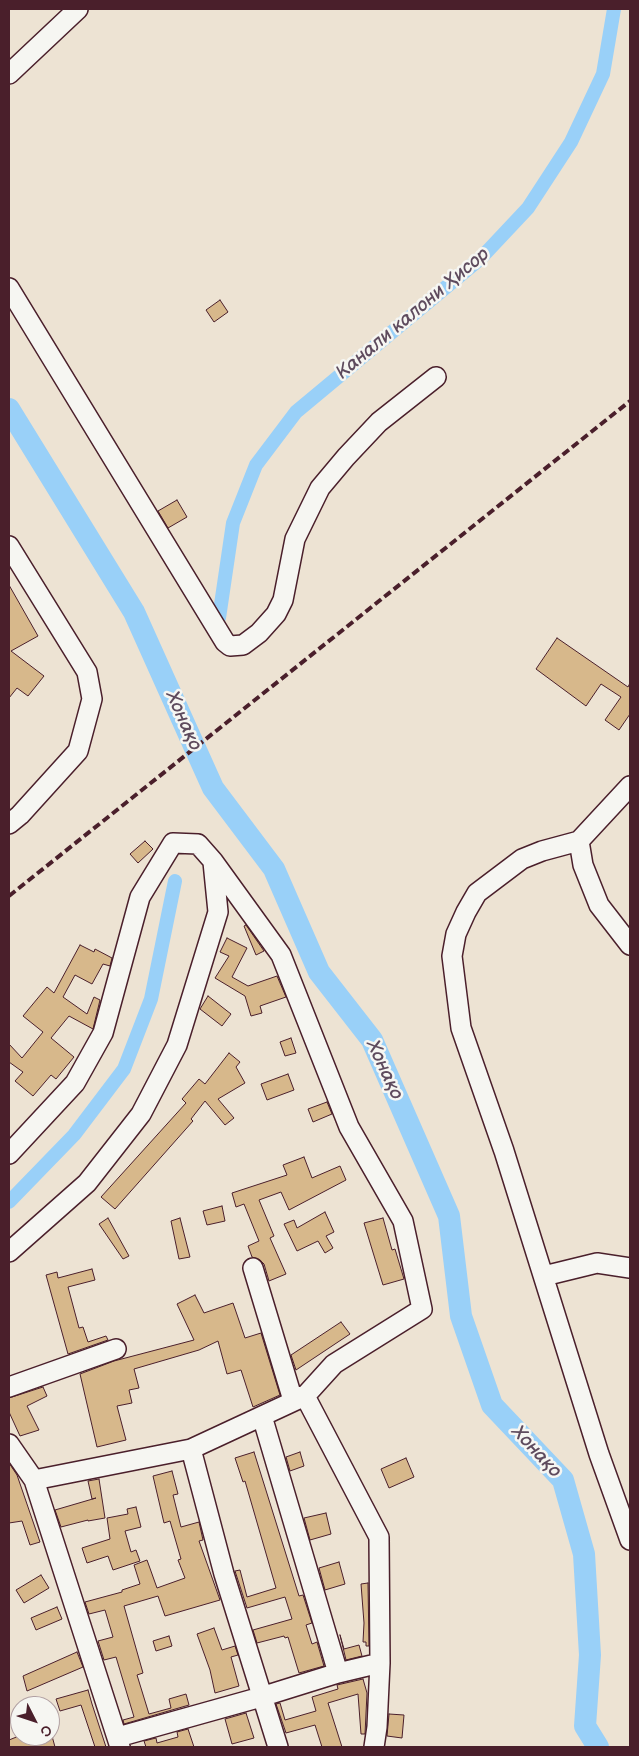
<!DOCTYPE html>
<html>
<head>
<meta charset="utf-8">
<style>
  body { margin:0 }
  #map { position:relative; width:639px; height:1756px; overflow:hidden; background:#ede3d3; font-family:"Balsamiq Sans",sans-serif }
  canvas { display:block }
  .frame { position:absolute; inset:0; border:10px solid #4a1f2b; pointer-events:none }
  .north { position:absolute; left:10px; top:1696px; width:50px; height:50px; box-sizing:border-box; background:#f6f6f2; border:1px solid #b1a0a2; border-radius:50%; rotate:131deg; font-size:14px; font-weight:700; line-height:20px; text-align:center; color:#4a1f2b }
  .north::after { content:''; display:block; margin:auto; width:18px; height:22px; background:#4a1f2b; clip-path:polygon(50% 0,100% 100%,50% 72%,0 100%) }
</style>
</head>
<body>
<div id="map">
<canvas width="639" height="1756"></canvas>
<div class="frame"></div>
<div class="north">С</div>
</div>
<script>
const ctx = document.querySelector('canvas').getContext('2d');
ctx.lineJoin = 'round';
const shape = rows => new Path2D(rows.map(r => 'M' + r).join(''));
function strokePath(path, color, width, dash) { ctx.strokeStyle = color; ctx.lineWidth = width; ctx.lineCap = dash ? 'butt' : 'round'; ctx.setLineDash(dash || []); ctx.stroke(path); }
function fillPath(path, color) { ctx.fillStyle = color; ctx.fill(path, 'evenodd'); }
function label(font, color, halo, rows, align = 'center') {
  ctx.font = font + ' "Balsamiq Sans",sans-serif'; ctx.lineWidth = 5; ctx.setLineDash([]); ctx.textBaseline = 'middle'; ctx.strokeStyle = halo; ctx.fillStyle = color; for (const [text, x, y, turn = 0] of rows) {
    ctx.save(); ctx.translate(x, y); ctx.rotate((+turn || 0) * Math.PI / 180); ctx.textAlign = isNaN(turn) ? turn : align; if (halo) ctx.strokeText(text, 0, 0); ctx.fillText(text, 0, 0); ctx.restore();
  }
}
const canal = shape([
  [219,618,233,523,256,465,296,412,481,258,528,208,571,142,603,74,614,9],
  [9,1202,74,1135,124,1069,151,999,175,881]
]);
const river = shape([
  [9,409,134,612,213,788,274,869,319,972,372,1040,449,1216,461,1316,492,1405,563,1480,584,1554,590,1655,585,1726,598,1747]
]);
const building = shape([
  [220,300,228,312,214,322,206,310,220,300],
  [177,500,187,517,168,528,158,511,177,500],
  [9,585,38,636,11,651,44,676,28,696,17,688,9,698,9,585],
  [557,638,628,687,630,683,630,714,619,730,605,720,621,697,601,684,586,706,536,669,557,638],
  [145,841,153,849,138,863,130,854,145,841],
  [246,925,264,951,256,955,244,926,246,925],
  [227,938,247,948,232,977,248,986,277,976,286,997,260,1006,262,1013,251,1016,245,996,215,978,229,956,220,952,227,938],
  [80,945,94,952,95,949,112,958,110,966,103,964,92,984,75,975,63,997,87,1014,94,997,100,1000,93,1029,69,1016,51,1038,74,1057,56,1079,51,1075,33,1096,15,1081,23,1072,9,1062,9,1044,22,1058,43,1032,23,1016,47,987,54,993,80,945],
  [208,996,231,1014,222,1026,200,1009,208,996],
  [291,1038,296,1053,285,1056,280,1042,291,1038],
  [229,1053,240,1062,236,1067,245,1083,218,1099,234,1118,225,1125,205,1101,191,1119,193,1121,115,1209,101,1197,186,1103,182,1099,199,1079,205,1084,229,1053],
  [288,1074,294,1090,267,1100,261,1084,288,1074],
  [327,1102,332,1114,313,1122,308,1109,327,1102],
  [304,1157,312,1178,340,1166,346,1180,289,1210,281,1192,259,1200,274,1236,270,1238,286,1274,269,1281,264,1264,260,1260,252,1257,248,1246,259,1241,244,1204,236,1207,232,1193,287,1175,283,1165,304,1157],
  [222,1206,225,1221,207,1225,203,1211,222,1206],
  [325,1212,334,1232,326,1236,333,1248,325,1253,318,1241,297,1251,284,1224,294,1220,297,1228,325,1212],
  [108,1218,129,1256,123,1259,99,1224,108,1218],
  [180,1218,190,1257,179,1259,171,1221,180,1218],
  [383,1218,392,1250,395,1249,404,1279,383,1285,364,1223,383,1218],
  [92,1269,95,1280,68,1287,79,1328,83,1327,88,1342,106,1336,108,1340,68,1354,46,1275,57,1272,58,1278,92,1269],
  [195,1295,204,1313,233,1303,245,1338,261,1333,280,1395,253,1407,241,1370,227,1374,218,1341,199,1350,134,1369,139,1388,129,1390,132,1403,117,1406,126,1440,97,1447,80,1374,114,1361,194,1340,177,1304,195,1295],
  [341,1322,350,1334,296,1370,291,1355,341,1322],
  [43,1387,47,1396,27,1406,39,1430,20,1436,9,1412,9,1398,43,1387],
  [254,1452,299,1596,303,1595,312,1623,306,1625,312,1644,317,1642,324,1666,299,1673,288,1637,285,1638,284,1636,257,1643,253,1630,292,1619,285,1597,247,1608,235,1571,240,1570,247,1597,276,1588,245,1481,243,1482,235,1458,254,1452],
  [300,1452,304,1466,290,1471,286,1457,300,1452],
  [406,1458,414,1477,389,1488,381,1469,406,1458],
  [9,1463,17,1475,40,1542,30,1545,22,1521,9,1523,9,1463],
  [172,1471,178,1494,173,1495,181,1527,199,1522,203,1540,199,1541,220,1600,165,1616,158,1596,124,1606,143,1673,137,1675,149,1714,171,1708,169,1699,186,1694,189,1705,124,1724,123,1720,134,1717,116,1657,104,1660,98,1641,113,1637,105,1610,89,1614,85,1602,122,1592,122,1590,140,1584,134,1565,147,1560,157,1588,185,1578,178,1560,181,1559,170,1521,164,1523,153,1476,172,1471],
  [99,1479,105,1518,88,1521,88,1520,61,1527,55,1510,96,1498,92,1499,88,1481,99,1479],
  [136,1507,141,1527,125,1531,131,1552,136,1550,140,1561,113,1570,108,1556,87,1563,82,1548,110,1539,107,1518,128,1514,127,1509,136,1507],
  [326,1513,331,1534,310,1540,304,1518,326,1513],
  [339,1562,345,1584,325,1590,319,1568,339,1562],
  [41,1575,49,1588,24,1603,16,1590,41,1575],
  [368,1583,369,1646,366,1646,366,1642,363,1642,364,1623,361,1584,368,1583],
  [57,1607,62,1619,36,1630,31,1618,57,1607],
  [214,1628,222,1650,235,1646,238,1655,231,1657,239,1686,215,1693,210,1670,197,1634,214,1628],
  [340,1635,344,1649,359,1645,362,1656,346,1660,340,1635],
  [169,1636,172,1646,156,1651,153,1641,169,1636],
  [77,1652,83,1667,27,1691,23,1676,77,1652],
  [363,1679,367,1693,365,1734,361,1734,358,1694,328,1703,342,1747,322,1747,315,1725,286,1733,276,1704,280,1703,285,1720,316,1711,312,1697,338,1689,337,1685,363,1679],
  [88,1690,92,1704,106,1747,95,1747,81,1705,60,1711,56,1699,88,1690],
  [246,1713,254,1738,232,1744,225,1719,246,1713],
  [389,1714,404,1715,402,1738,387,1736,389,1714],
  [188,1729,194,1747,146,1747,144,1741,156,1738,157,1743,178,1737,177,1732,188,1729],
  [19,1736,52,1736,55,1747,9,1747,9,1740,19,1736]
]);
const minor = shape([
  [9,74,78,9],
  [9,288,225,642,230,646,243,645,259,633,276,614,283,600,295,539,320,488,346,457,379,422,436,377],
  [9,546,87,672,92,699,78,751,20,815,9,824],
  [630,786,579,841,542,851,522,859,477,893,466,912,456,934,452,956,461,1028,504,1151,599,1454,630,1540],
  [579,841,583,865,599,905,630,945],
  [9,1154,75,1083,103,1033,140,897,173,843,198,844,213,861,281,955,349,1127,403,1221,422,1309,334,1364,305,1396,379,1537,380,1663,377,1727,374,1747],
  [9,1252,87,1183,141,1114,177,1045,218,912,213,862],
  [253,1268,292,1397,305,1396],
  [544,1276,597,1263,630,1268],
  [9,1387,116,1349],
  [262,1416,305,1396],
  [9,1444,34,1480,120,1747],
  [191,1449,224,1574,278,1747],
  [34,1480,191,1449,262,1416,338,1673,261,1697,118,1737],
  [338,1673,380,1663]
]);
const rail = shape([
  [9,896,630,401]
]);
const waterNames = [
  ["Канали калони Ҳисор",413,314,-40],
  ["Хонақо",183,721,66],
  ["Хонақо",384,1070,65],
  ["Хонақо",536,1452,47]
];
strokePath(canal, '#99d0f8', 14);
strokePath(river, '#99d0f8', 22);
fillPath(building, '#d7b88b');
strokePath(building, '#4a1f2b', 1);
strokePath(minor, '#4a1f2b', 22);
strokePath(minor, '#f6f6f2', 19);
strokePath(rail, '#4a1f2b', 4, [8, 4]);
label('italic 19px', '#5e4b5e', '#f6f6f2', waterNames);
</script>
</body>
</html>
